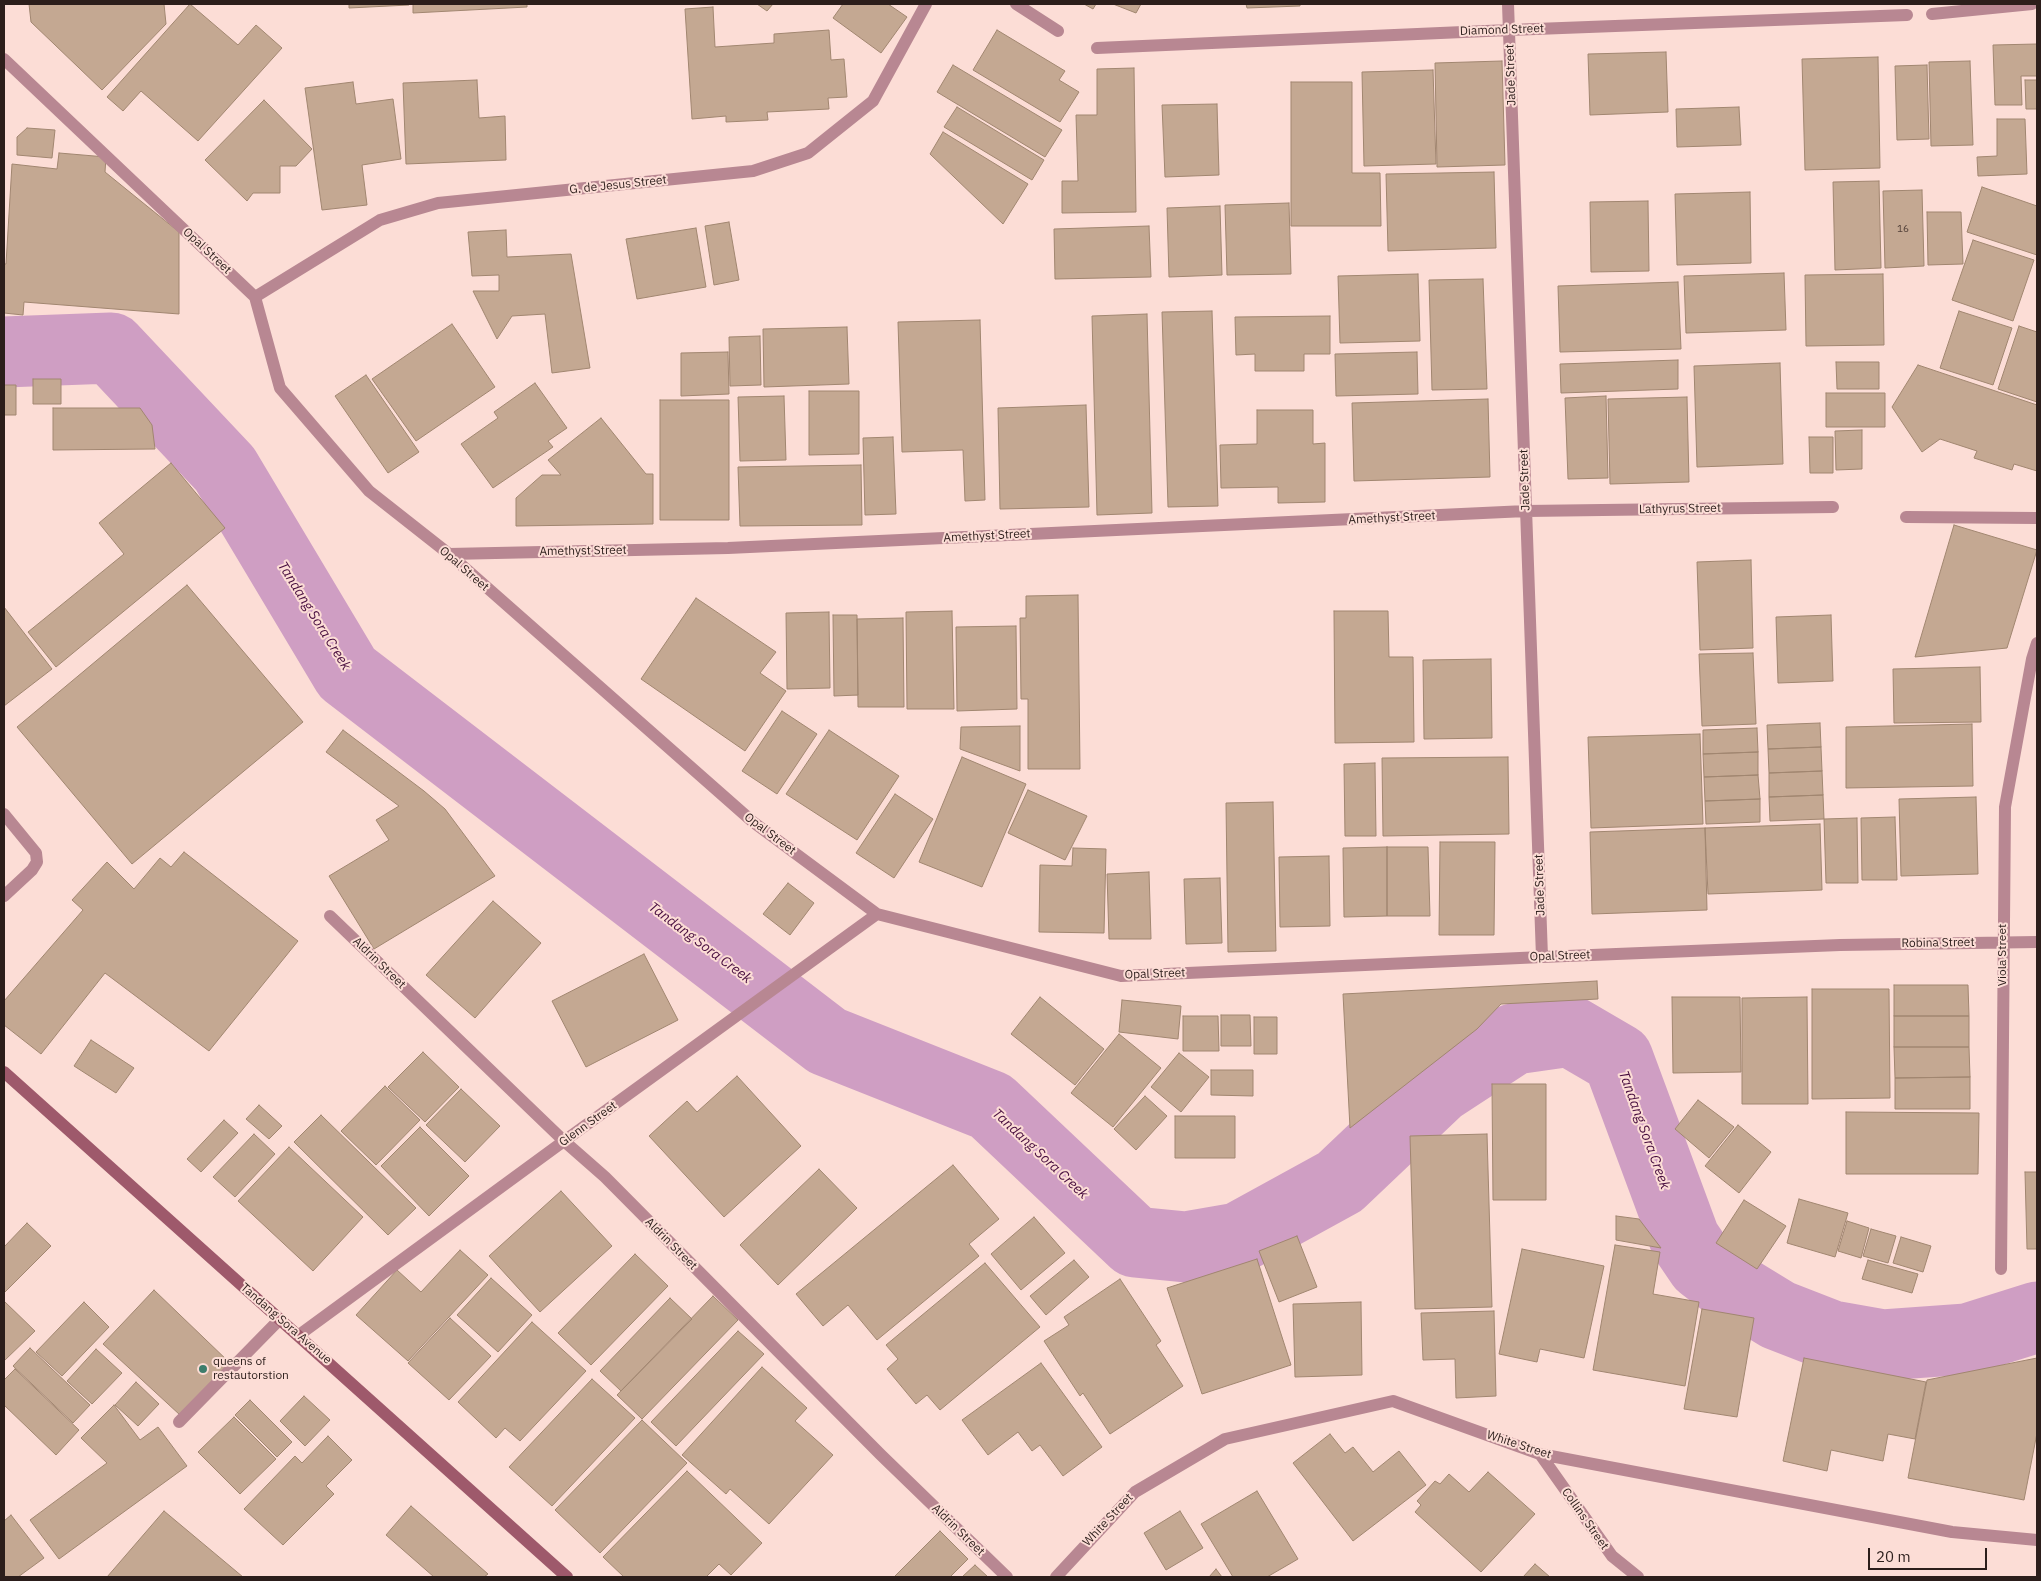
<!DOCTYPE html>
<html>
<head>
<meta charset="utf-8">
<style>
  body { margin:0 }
  #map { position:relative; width:2041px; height:1581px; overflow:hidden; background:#fcddd6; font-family:"IBM Plex Sans",sans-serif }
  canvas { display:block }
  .frame { position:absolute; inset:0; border:5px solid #2c1e1b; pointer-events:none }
  .scale { position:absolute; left:1868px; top:1548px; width:119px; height:22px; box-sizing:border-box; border:2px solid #2c1e1b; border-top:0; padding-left:6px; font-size:15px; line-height:18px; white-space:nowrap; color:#2c1e1b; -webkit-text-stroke:4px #fcddd6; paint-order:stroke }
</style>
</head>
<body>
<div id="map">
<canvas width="2041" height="1581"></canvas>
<div class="frame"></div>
<div class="scale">20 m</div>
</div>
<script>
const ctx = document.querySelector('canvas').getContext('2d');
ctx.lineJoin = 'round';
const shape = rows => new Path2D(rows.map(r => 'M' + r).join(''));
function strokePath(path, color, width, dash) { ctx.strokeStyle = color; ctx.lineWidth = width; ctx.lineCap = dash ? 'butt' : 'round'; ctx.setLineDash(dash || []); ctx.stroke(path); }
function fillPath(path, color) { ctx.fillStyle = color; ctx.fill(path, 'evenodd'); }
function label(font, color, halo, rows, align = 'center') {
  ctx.font = font + ' "IBM Plex Sans",sans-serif'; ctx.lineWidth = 4; ctx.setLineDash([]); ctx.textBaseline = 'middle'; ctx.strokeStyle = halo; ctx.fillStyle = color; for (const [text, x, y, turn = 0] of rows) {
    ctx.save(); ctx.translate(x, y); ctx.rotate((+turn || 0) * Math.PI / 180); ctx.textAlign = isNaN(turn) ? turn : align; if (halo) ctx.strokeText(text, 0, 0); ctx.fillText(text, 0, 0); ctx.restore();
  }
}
const river = shape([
  [4,352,111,348,225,469,347,673,827,1041,991,1106,1135,1242,1186,1247,1238,1238,1340,1182,1439,1088,1514,1039,1570,1031,1618,1059,1685,1240,1702,1265,1724,1282,1778,1315,1832,1336,1883,1345,1967,1339,2037,1317]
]);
const building = shape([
  [29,4,164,4,166,24,102,90,31,22,29,4],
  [190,4,238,45,256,25,282,48,198,141,141,91,123,111,107,97,190,4],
  [349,4,409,4,409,5,349,8,349,4],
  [413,4,527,4,527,7,413,13,413,4],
  [757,4,773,4,767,11,757,4],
  [843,4,888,4,907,17,881,53,833,18,843,4],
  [1084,4,1096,4,1093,9,1084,4],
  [1113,4,1141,4,1136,13,1113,4],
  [1246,4,1300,4,1300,6,1247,8,1246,4],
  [713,7,715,47,774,43,774,34,829,30,831,60,844,59,847,97,828,98,829,109,767,112,768,120,726,122,726,116,692,119,685,9,713,7],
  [997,30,1065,71,1059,80,1079,92,1060,122,973,70,997,30],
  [2037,44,2037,76,2021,76,2022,105,1995,105,1993,45,2037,44],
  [1666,52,1668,112,1590,115,1588,54,1666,52],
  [1878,57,1880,168,1805,170,1802,59,1878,57],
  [1502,61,1505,165,1437,167,1435,63,1502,61],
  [1970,61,1973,145,1931,146,1929,62,1970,61],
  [953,65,1062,130,1045,157,937,92,953,65],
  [1927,65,1929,139,1897,140,1895,66,1927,65],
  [1134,68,1136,212,1062,213,1062,181,1078,181,1076,115,1097,115,1097,69,1134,68],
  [1433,70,1436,164,1364,166,1362,72,1433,70],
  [477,80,479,118,505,116,506,160,406,164,403,83,477,80],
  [2025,80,2037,80,2037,109,2026,109,2025,80],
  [353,82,356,104,393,99,401,159,362,165,367,205,322,210,305,88,353,82],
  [1291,82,1352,82,1352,173,1380,173,1381,226,1291,226,1291,82],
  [264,100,312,149,296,166,280,166,280,193,253,193,247,201,205,160,264,100],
  [1217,104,1219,175,1165,177,1162,105,1217,104],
  [957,107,1044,160,1032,180,944,127,957,107],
  [1739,107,1741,145,1677,147,1676,109,1739,107],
  [1997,119,2025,119,2027,174,1978,176,1977,157,1997,156,1997,119],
  [27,128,55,130,52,158,17,155,17,137,27,128],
  [943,132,1028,184,1003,224,930,154,943,132],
  [59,153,106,157,105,172,179,232,179,314,24,302,23,315,4,313,4,264,6,264,12,164,57,169,59,153],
  [1494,172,1496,248,1388,251,1386,174,1494,172],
  [1879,181,1881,268,1835,270,1833,182,1879,181],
  [1982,187,2037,206,2037,255,1967,232,1982,187],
  [1922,190,1924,266,1885,268,1883,191,1922,190],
  [1750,192,1751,263,1677,265,1675,194,1750,192],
  [1648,201,1649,271,1591,272,1590,202,1648,201],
  [1289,203,1291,274,1227,275,1225,205,1289,203],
  [1220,206,1222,275,1169,277,1167,208,1220,206],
  [1927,212,1961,212,1963,264,1928,265,1927,212],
  [729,222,739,280,714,285,705,226,729,222],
  [1149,226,1151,277,1055,279,1054,229,1149,226],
  [696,228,706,287,637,299,626,239,696,228],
  [506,230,507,257,571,254,590,368,552,373,545,314,512,316,497,339,473,291,499,291,499,275,472,276,468,232,506,230],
  [1973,240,2034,260,2013,321,1952,300,1973,240],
  [1784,273,1786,330,1686,333,1684,276,1784,273],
  [1418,274,1420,341,1340,343,1338,276,1418,274],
  [1883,274,1884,345,1806,346,1805,275,1883,274],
  [1483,279,1487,389,1432,390,1429,280,1483,279],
  [1678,282,1681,349,1560,352,1558,286,1678,282],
  [1212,311,1218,506,1168,507,1162,312,1212,311],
  [1959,311,2012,328,1993,385,1940,368,1959,311],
  [1147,314,1152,513,1097,515,1092,316,1147,314],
  [1330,316,1330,354,1304,354,1304,371,1255,371,1255,354,1236,355,1235,317,1330,316],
  [980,320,985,500,965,501,963,450,902,452,898,322,980,320],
  [452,324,495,387,416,441,372,379,452,324],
  [2019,326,2037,332,2037,402,1998,389,2019,326],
  [847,327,849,384,764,387,763,329,847,327],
  [760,336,761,385,730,386,729,337,760,336],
  [728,352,729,394,681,396,681,353,728,352],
  [1417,352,1418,394,1336,396,1335,354,1417,352],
  [1678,360,1678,389,1561,393,1560,364,1678,360],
  [1836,362,1879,362,1879,389,1837,389,1836,362],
  [1780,363,1783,464,1697,467,1694,366,1780,363],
  [1918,365,2037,405,2037,471,2014,464,2012,470,1974,458,1977,451,1940,439,1922,452,1892,407,1918,365],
  [366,375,419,452,388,473,335,396,366,375],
  [33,379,61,379,61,404,33,404,33,379],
  [535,383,567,428,548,441,553,447,493,488,461,444,498,418,494,412,535,383],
  [4,385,16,385,16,415,4,415,4,385],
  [809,391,859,391,859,454,809,455,809,391],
  [1826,393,1885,393,1885,427,1826,427,1826,393],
  [784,396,786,460,740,461,738,397,784,396],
  [1606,396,1608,478,1568,479,1565,398,1606,396],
  [1687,397,1689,482,1610,484,1608,399,1687,397],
  [1488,399,1490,477,1354,481,1352,403,1488,399],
  [660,400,729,400,729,520,660,520,660,400],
  [1086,405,1089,507,1000,509,998,408,1086,405],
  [53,408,140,408,152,425,155,449,53,450,53,408],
  [1257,410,1313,410,1313,444,1325,443,1325,502,1278,503,1278,487,1221,488,1220,445,1257,444,1257,410],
  [601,418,646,474,653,474,653,524,516,526,516,498,542,475,561,475,548,460,601,418],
  [1862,430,1862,469,1836,470,1835,431,1862,430],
  [893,437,896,514,865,515,863,438,893,437],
  [1809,437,1833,437,1833,473,1810,473,1809,437],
  [171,463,225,528,56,667,28,632,124,554,99,523,171,463],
  [861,465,862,525,740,526,738,467,861,465],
  [1954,525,2037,550,2007,648,1915,657,1954,525],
  [1751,560,1753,648,1700,650,1697,562,1751,560],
  [187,585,303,722,132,864,17,727,187,585],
  [1078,595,1080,769,1028,769,1028,699,1021,699,1020,618,1026,618,1026,596,1078,595],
  [696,598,776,652,760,673,786,691,745,751,641,679,696,598],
  [4,607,52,669,4,706,4,607],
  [952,611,954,709,907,709,906,612,952,611],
  [1334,611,1388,611,1389,657,1413,657,1414,742,1335,743,1334,611],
  [829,612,830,688,787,689,786,613,829,612],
  [833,615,857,615,858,695,834,696,833,615],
  [1831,615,1833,681,1778,683,1776,617,1831,615],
  [903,618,904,707,858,707,857,619,903,618],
  [1016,626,1017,709,957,711,956,627,1016,626],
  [1753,653,1756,724,1702,726,1699,654,1753,653],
  [1491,659,1492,738,1424,739,1423,660,1491,659],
  [1980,667,1981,722,1894,723,1893,669,1980,667],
  [782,711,817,734,777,794,742,771,782,711],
  [1820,723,1821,747,1768,749,1767,725,1820,723],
  [1972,724,1973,786,1846,788,1846,727,1972,724],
  [1020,726,1020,771,960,749,961,727,1020,726],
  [1757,728,1758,752,1703,754,1703,730,1757,728],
  [343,730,424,791,445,809,495,876,374,949,329,876,389,840,376,820,399,806,326,752,343,730],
  [829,730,899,776,857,840,786,794,829,730],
  [1700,734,1703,824,1591,828,1588,737,1700,734],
  [1821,747,1822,771,1769,773,1768,749,1821,747],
  [1758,752,1758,775,1704,777,1703,754,1758,752],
  [962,757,1026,784,982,887,919,862,962,757],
  [1508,757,1509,834,1383,836,1382,758,1508,757],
  [1375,763,1376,836,1345,836,1344,764,1375,763],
  [1822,771,1823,795,1769,797,1769,773,1822,771],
  [1758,775,1760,799,1705,801,1704,777,1758,775],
  [1028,790,1087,816,1065,860,1008,833,1028,790],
  [895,794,933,819,894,878,856,853,895,794],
  [1823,795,1824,819,1770,821,1769,797,1823,795],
  [1976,797,1978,874,1901,876,1899,799,1976,797],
  [1760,799,1760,822,1706,824,1705,801,1760,799],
  [1273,802,1276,951,1228,952,1226,803,1273,802],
  [1895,817,1897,880,1862,880,1861,818,1895,817],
  [1857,818,1858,883,1826,883,1824,819,1857,818],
  [1820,824,1822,890,1708,894,1705,828,1820,824],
  [1705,828,1707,910,1592,914,1590,832,1705,828],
  [1440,842,1495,842,1494,935,1439,935,1440,842],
  [1387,847,1387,916,1344,917,1343,848,1387,847],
  [1387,847,1428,847,1430,916,1387,916,1387,847],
  [1073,848,1106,849,1104,933,1039,932,1040,865,1072,866,1073,848],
  [184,852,298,941,209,1051,105,973,41,1054,4,1025,4,1001,83,910,72,900,107,862,134,889,160,858,171,867,184,852],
  [1329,856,1330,926,1280,927,1279,857,1329,856],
  [1149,872,1151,939,1109,939,1107,874,1149,872],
  [1220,878,1222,943,1186,944,1184,879,1220,878],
  [788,883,814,903,790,935,763,914,788,883],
  [493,901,541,943,475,1018,426,975,493,901],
  [644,954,678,1020,586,1067,552,1001,644,954],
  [1597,981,1598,999,1501,1004,1477,1029,1350,1128,1343,994,1597,981],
  [1894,985,1968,985,1969,1016,1894,1016,1894,985],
  [1812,989,1889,989,1890,1098,1812,1099,1812,989],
  [1040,997,1104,1049,1075,1085,1011,1034,1040,997],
  [1672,997,1740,997,1741,1072,1673,1073,1672,997],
  [1807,997,1808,1104,1742,1104,1742,998,1807,997],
  [1122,1000,1181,1006,1178,1039,1119,1032,1122,1000],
  [1221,1015,1250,1015,1251,1046,1221,1046,1221,1015],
  [1183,1016,1218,1016,1219,1051,1183,1051,1183,1016],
  [1894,1016,1969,1016,1969,1047,1894,1047,1894,1016],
  [1254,1017,1277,1017,1277,1054,1254,1054,1254,1017],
  [1119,1034,1161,1068,1113,1127,1071,1093,1119,1034],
  [91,1040,134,1068,116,1093,74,1066,91,1040],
  [1894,1047,1969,1047,1970,1077,1895,1078,1894,1047],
  [423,1052,459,1087,425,1122,388,1087,423,1052],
  [1179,1053,1209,1077,1181,1112,1151,1087,1179,1053],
  [1211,1070,1253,1070,1253,1096,1211,1095,1211,1070],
  [737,1076,801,1146,724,1217,649,1136,687,1101,697,1112,737,1076],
  [1970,1077,1970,1109,1895,1109,1895,1078,1970,1077],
  [1492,1084,1546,1084,1546,1200,1493,1200,1492,1084],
  [385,1086,420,1120,376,1165,341,1131,385,1086],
  [461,1089,500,1126,465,1162,426,1125,461,1089],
  [1145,1096,1167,1116,1136,1150,1114,1129,1145,1096],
  [1698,1100,1734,1127,1709,1158,1675,1129,1698,1100],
  [259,1105,282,1126,269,1139,246,1119,259,1105],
  [1846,1112,1979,1113,1978,1174,1846,1174,1846,1112],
  [321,1115,416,1208,388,1235,294,1142,321,1115],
  [1175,1116,1235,1116,1235,1158,1175,1158,1175,1116],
  [224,1120,238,1133,201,1172,187,1159,224,1120],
  [1738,1125,1771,1152,1739,1193,1705,1166,1738,1125],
  [420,1127,469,1176,429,1216,381,1166,420,1127],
  [254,1134,275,1154,235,1197,213,1177,254,1134],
  [1487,1134,1492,1307,1415,1309,1410,1136,1487,1134],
  [289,1147,363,1217,313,1271,238,1201,289,1147],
  [953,1165,999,1219,969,1244,979,1256,877,1340,848,1305,823,1326,796,1294,953,1165],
  [819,1169,857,1208,778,1285,740,1245,819,1169],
  [2025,1172,2037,1172,2037,1249,2027,1249,2025,1172],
  [561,1191,612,1246,540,1312,489,1256,561,1191],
  [1799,1199,1848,1213,1835,1257,1787,1243,1799,1199],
  [1744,1200,1786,1226,1757,1269,1716,1243,1744,1200],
  [1616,1216,1639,1219,1661,1248,1616,1240,1616,1216],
  [1034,1217,1065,1253,1021,1290,991,1254,1034,1217],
  [1847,1221,1869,1228,1861,1258,1838,1251,1847,1221],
  [27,1223,51,1246,4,1293,4,1247,27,1223],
  [1871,1229,1896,1236,1888,1263,1863,1256,1871,1229],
  [1297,1236,1317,1287,1279,1302,1259,1251,1297,1236],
  [1901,1237,1931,1246,1923,1272,1893,1263,1901,1237],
  [1615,1245,1660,1252,1653,1294,1699,1302,1685,1386,1593,1370,1615,1245],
  [1522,1249,1604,1266,1584,1358,1540,1349,1537,1362,1499,1354,1522,1249],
  [460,1250,488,1275,408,1361,356,1315,397,1270,421,1292,460,1250],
  [635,1254,668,1286,591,1365,558,1333,635,1254],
  [1257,1259,1291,1365,1202,1394,1167,1288,1257,1259],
  [1074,1260,1089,1277,1046,1315,1030,1296,1074,1260],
  [1868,1260,1918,1274,1912,1293,1862,1279,1868,1260],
  [985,1263,1040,1327,940,1410,927,1395,916,1404,887,1369,898,1359,886,1345,985,1263],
  [491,1278,532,1315,498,1352,457,1315,491,1278],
  [1120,1279,1161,1341,1156,1345,1183,1386,1110,1434,1083,1393,1080,1396,1044,1341,1069,1325,1064,1317,1120,1279],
  [154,1290,230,1363,180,1415,103,1344,154,1290],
  [713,1296,738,1320,642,1419,617,1395,713,1296],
  [670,1298,692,1319,621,1391,600,1371,670,1298],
  [4,1301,35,1331,4,1361,4,1301],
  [84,1302,109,1327,62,1376,36,1352,84,1302],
  [1361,1302,1362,1375,1295,1377,1293,1304,1361,1302],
  [1702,1309,1754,1318,1737,1417,1684,1409,1702,1309],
  [1494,1311,1496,1396,1456,1398,1455,1359,1423,1360,1421,1313,1494,1311],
  [450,1318,491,1356,449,1400,408,1363,450,1318],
  [532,1322,586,1371,520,1441,505,1428,496,1438,458,1402,532,1322],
  [738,1331,764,1354,676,1446,651,1422,738,1331],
  [30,1348,90,1405,73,1423,13,1366,30,1348],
  [96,1349,122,1373,92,1404,67,1381,96,1349],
  [1804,1358,1926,1382,1915,1439,1888,1434,1883,1461,1831,1450,1827,1471,1783,1461,1804,1358],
  [2037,1358,2037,1433,2024,1500,1908,1478,1927,1380,2037,1358],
  [1041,1363,1102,1447,1063,1476,1040,1445,1032,1451,1018,1432,988,1455,962,1420,1041,1363],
  [762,1367,807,1408,795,1421,833,1455,769,1524,730,1489,726,1494,682,1455,762,1367],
  [15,1369,79,1430,56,1455,4,1405,4,1380,15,1369],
  [592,1379,635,1418,552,1506,509,1467,592,1379],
  [136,1382,159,1404,138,1426,115,1405,136,1382],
  [304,1396,330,1420,305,1446,280,1421,304,1396],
  [250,1400,292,1442,277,1457,235,1415,250,1400],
  [114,1405,140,1440,158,1427,187,1466,59,1559,30,1520,107,1463,81,1438,114,1405],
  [234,1417,276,1459,240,1494,198,1452,234,1417],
  [642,1420,687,1463,600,1553,555,1510,642,1420],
  [1330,1434,1345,1453,1353,1447,1373,1472,1399,1451,1426,1485,1353,1541,1293,1463,1330,1434],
  [328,1436,352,1460,326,1486,334,1494,283,1545,244,1509,295,1456,302,1463,328,1436],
  [687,1471,762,1543,731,1575,719,1564,706,1577,624,1577,603,1557,687,1471],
  [1488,1472,1535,1514,1481,1572,1415,1512,1421,1505,1417,1501,1435,1481,1440,1484,1449,1474,1469,1492,1488,1472],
  [1257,1491,1298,1559,1267,1577,1233,1577,1201,1524,1257,1491],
  [411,1506,488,1574,484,1577,434,1577,386,1535,411,1506],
  [164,1511,243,1577,107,1577,164,1511],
  [1180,1511,1203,1548,1166,1570,1144,1533,1180,1511],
  [11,1515,44,1558,18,1577,4,1577,4,1521,11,1515],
  [940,1531,968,1559,950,1577,894,1577,940,1531],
  [1535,1564,1550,1577,1523,1577,1535,1564],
  [975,1565,988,1577,962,1577,975,1565],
  [1216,1569,1222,1577,1209,1577,1216,1569]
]);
const lane = shape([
  [4,814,36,853,37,862,32,870,4,896],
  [179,1422,280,1319]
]);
const street = shape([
  [1016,4,1058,31],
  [1508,4,1542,957],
  [1932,14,2032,4],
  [1097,48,1509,30,1907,15],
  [4,59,255,297,280,388,369,491,449,554,753,822,877,914,1121,976,1542,957,1840,945,2037,942],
  [255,297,380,220,438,203,753,171,808,153,873,101,926,4],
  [1906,517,2037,518],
  [449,554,728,548,1526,511,1833,507],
  [330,916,564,1141,605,1177,881,1455,1007,1577],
  [2001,1269,2005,807,2032,659,2037,643],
  [299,1335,564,1141,877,914],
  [1540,1454,1612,1556,1638,1577],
  [1056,1577,1135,1492,1225,1439,1393,1401,1540,1454,1952,1532,2037,1540]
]);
const secondary = shape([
  [4,1072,567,1577]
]);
const markers = [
  [203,1369,5,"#3d7d6c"]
];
const numberNames = [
  ["16",1903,229]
];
const streetNames = [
  ["Diamond Street",1502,30,-2],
  ["Jade Street",1511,75,-92],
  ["G. de Jesus Street",618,185,-6],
  ["Opal Street",207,251,43],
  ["Jade Street",1525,480,-92],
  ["Lathyrus Street",1680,509,-1],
  ["Amethyst Street",1392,518,-3],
  ["Amethyst Street",987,536,-3],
  ["Amethyst Street",583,551,-1],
  ["Opal Street",464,569,41],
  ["Opal Street",770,834,37],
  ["Jade Street",1540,885,-92],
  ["Robina Street",1938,943,-1],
  ["Viola Street",2003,955,-90],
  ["Opal Street",1560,956,-2],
  ["Aldrin Street",379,963,44],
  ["Opal Street",1155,974,-2],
  ["Glenn Street",588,1124,-36],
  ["Aldrin Street",671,1244,45],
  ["Tandang Sora Avenue",286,1324,41],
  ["White Street",1519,1445,18],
  ["Collins Street",1585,1519,55],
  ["White Street",1108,1520,-47],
  ["Aldrin Street",958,1530,44]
];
const poiNames = [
  ["queens of",213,1362],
  ["restautorstion",213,1376]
];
const waterNames = [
  ["Tandang Sora Creek",314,616,58],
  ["Tandang Sora Creek",700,943,37],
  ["Tandang Sora Creek",1644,1130,70],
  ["Tandang Sora Creek",1040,1154,43]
];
strokePath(river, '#cf9ec3', 71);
fillPath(building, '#c4a892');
strokePath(building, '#a18670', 1);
strokePath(lane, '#b88792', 12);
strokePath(street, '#b88792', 12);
strokePath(secondary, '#9e596b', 12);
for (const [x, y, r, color] of markers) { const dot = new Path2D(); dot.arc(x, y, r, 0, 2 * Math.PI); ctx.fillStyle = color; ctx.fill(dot); strokePath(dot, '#fcddd6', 2); }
label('10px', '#524039', null, numberNames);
label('12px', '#2c1e1b', '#fcddd6', streetNames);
label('12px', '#2c1e1b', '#fcddd6', poiNames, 'left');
label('italic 14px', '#480e3f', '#fcddd6', waterNames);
</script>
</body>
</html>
